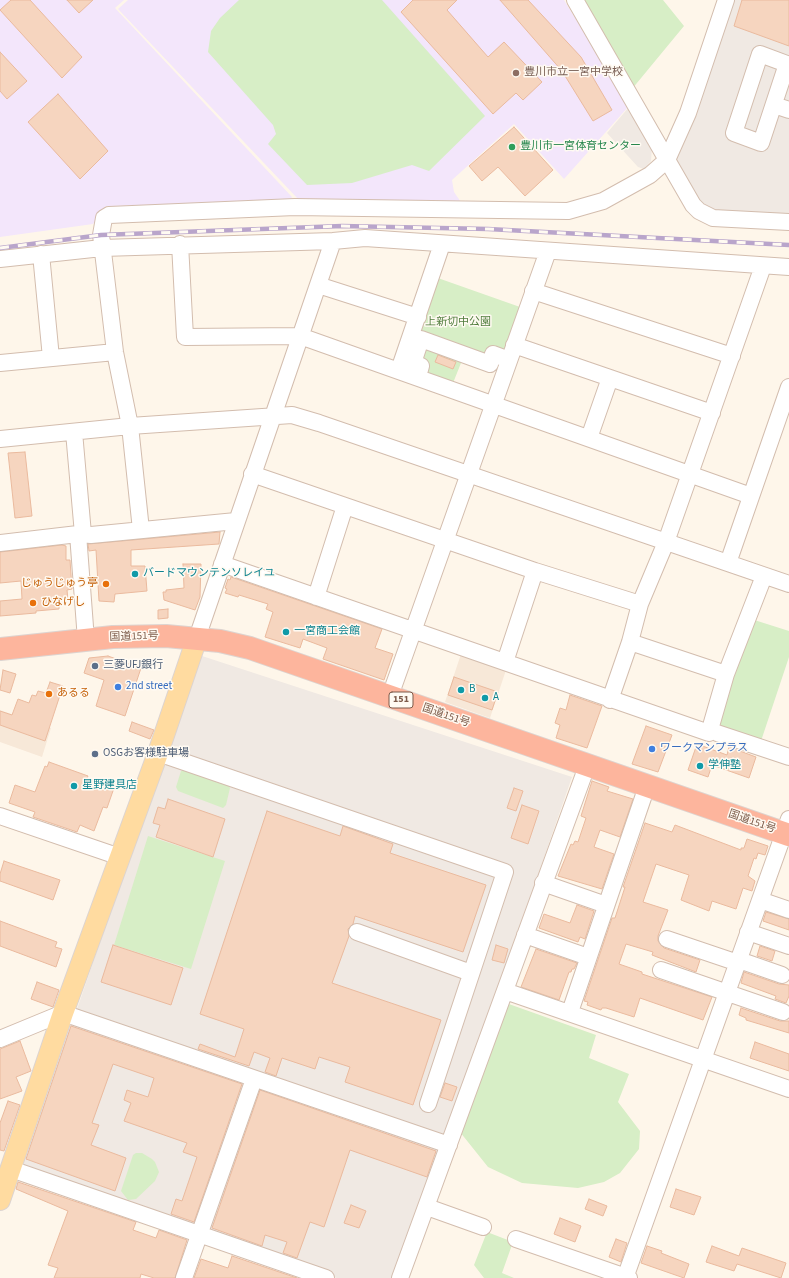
<!DOCTYPE html>
<html>
<head>
<meta charset="utf-8">
<style>
  body { margin:0 }
  canvas { display:block; background:#fef6ea }
</style>
</head>
<body>
<canvas width="789" height="1278"></canvas>
<script>
const ctx = document.querySelector('canvas').getContext('2d');
ctx.lineJoin = 'round';
function fillPath(path, color) { ctx.fillStyle = color; ctx.fill(path, 'evenodd'); }
const shape = rows => new Path2D(rows.map(r => 'M' + r).join(''));
function strokePath(path, color, width, dash) { ctx.strokeStyle = color; ctx.lineWidth = width; ctx.lineCap = dash ? 'butt' : 'round'; ctx.setLineDash(dash || []); ctx.stroke(path); }
function label(font, color, halo, rows, align = 'center') {
  ctx.font = font + ' "Source Sans 3","Noto Sans JP",sans-serif'; ctx.lineWidth = 3; ctx.setLineDash([]); ctx.textBaseline = 'middle'; ctx.strokeStyle = halo; ctx.fillStyle = color; for (const [text, x, y, turn = 0] of rows) {
    ctx.save(); ctx.translate(x, y); ctx.rotate((+turn || 0) * Math.PI / 180); ctx.textAlign = isNaN(turn) ? turn : align; if (halo) ctx.strokeText(text, 0, 0); ctx.fillText(text, 0, 0); ctx.restore();
  }
}
const residential = shape([
  [461,654,506,670,490,718,445,702],
  [0,710,51,728,42,757,0,742]
]);
const industrial = shape([
  [732,0,789,0,789,214,711,210,696,200,675,160],
  [629,107,652,147,651,161,644,169,638,167,607,133],
  [199,655,572,777,447,1137,76,1012],
  [70,1020,243,1080,247,1085,198,1224,191,1227,17,1166],
  [260,1086,437,1148,440,1153,397,1278,337,1278,211,1234,208,1227]
]);
const education = shape([
  [0,0,124,0,115,8,292,197,289,203,106,206,93,224,0,237],
  [128,0,564,0,629,106,564,179,514,124,452,180,454,192,465,208,299,200,118,9]
]);
const green = shape([
  [239,0,382,0,485,116,429,171,412,165,352,183,307,185,268,144,276,134,273,125,208,52,211,31,220,18],
  [583,0,663,0,684,26,632,89],
  [435,277,520,307,497,371,463,358,453,383,406,366],
  [748,618,789,631,789,657,760,744,714,726],
  [185,770,228,785,230,788,226,805,223,808,178,791,176,787,181,771],
  [148,836,225,861,191,969,114,945],
  [506,1003,596,1035,589,1058,629,1074,618,1102,640,1131,639,1149,620,1173,604,1182,578,1188,522,1183,488,1167,460,1132],
  [136,1153,142,1153,152,1159,155,1162,159,1172,155,1181,136,1199,128,1200,121,1191,133,1155],
  [487,1232,513,1242,502,1273,514,1278,484,1278,474,1265]
]);
const building = shape([
  [11,0,30,0,82,57,62,78,0,10,11,0],
  [67,0,93,0,79,13,67,0],
  [413,0,457,0,447,10,488,57,504,42,542,82,523,100,516,93,493,114,401,12,413,0],
  [500,0,528,0,581,57,612,110,593,121,562,71,500,0],
  [742,0,789,0,789,46,734,26,742,0],
  [0,52,27,81,7,99,0,91,0,52],
  [58,94,108,151,80,179,28,122,58,94],
  [514,127,553,170,525,196,498,167,482,181,469,166,514,127],
  [438,355,456,362,453,369,435,362,438,355],
  [25,452,32,516,15,518,8,453,25,452],
  [220,532,219,544,131,550,131,566,145,566,147,591,115,594,114,602,99,601,96,550,89,551,88,544,220,532],
  [62,545,66,546,66,560,70,560,72,589,67,590,68,600,59,601,59,609,36,611,36,613,0,616,0,601,22,599,21,581,0,583,0,552,62,545],
  [183,564,201,564,200,597,195,610,164,600,163,592,166,592,166,590,184,588,183,564],
  [231,577,382,629,375,648,393,654,384,680,323,659,327,648,303,639,300,648,265,637,273,612,266,609,268,604,239,595,238,597,225,593,227,589,225,588,228,579,230,580,231,577],
  [168,609,168,618,158,619,158,610,168,609],
  [108,656,141,668,125,716,96,706,104,680,84,673,89,658,108,656],
  [3,670,16,674,10,693,0,690,3,670],
  [454,677,498,692,492,710,448,695,454,677],
  [50,682,63,686,45,741,0,725,0,711,12,715,18,699,29,703,32,695,36,696,38,691,46,693,50,682],
  [570,695,602,706,587,748,556,738,560,725,555,723,560,708,566,710,570,695],
  [132,722,154,730,150,739,129,731,132,722],
  [646,726,672,735,658,772,632,764,646,726],
  [697,744,727,755,729,747,756,757,749,778,712,765,708,777,688,770,697,744],
  [49,762,88,776,87,778,114,788,107,808,103,807,94,831,80,825,77,832,33,817,35,812,9,803,15,785,35,792,45,766,47,767,49,762],
  [592,781,609,787,607,791,633,799,620,837,600,830,594,847,614,854,602,889,558,876,571,844,573,845,575,841,578,842,586,818,581,816,592,781],
  [514,788,523,791,516,811,507,808,514,788],
  [168,799,225,819,213,857,156,837,160,825,153,823,158,807,165,809,168,799],
  [522,805,539,811,528,844,511,838,522,805],
  [267,811,340,836,343,826,393,844,390,853,486,885,463,952,355,916,353,924,348,929,349,936,332,983,441,1020,413,1105,345,1082,350,1067,319,1057,315,1069,282,1058,276,1076,265,1072,270,1058,254,1052,249,1066,198,1049,200,1044,235,1057,244,1029,200,1014,267,811],
  [645,823,672,832,675,825,741,850,741,848,744,848,747,839,768,846,765,855,758,853,756,859,754,858,748,876,755,881,752,891,743,888,736,909,712,901,709,911,681,900,689,875,656,864,643,902,668,910,658,936,658,941,664,948,700,960,696,972,652,955,653,952,626,944,619,964,642,972,642,974,712,997,703,1020,640,998,634,1017,606,1008,602,1008,601,1010,587,1005,588,1002,584,1001,612,918,615,918,625,887,623,887,645,823],
  [4,861,60,880,53,900,0,881,0,874,4,861],
  [577,905,594,911,585,939,580,937,578,942,539,928,544,914,570,923,577,905],
  [766,912,789,919,789,930,763,921,766,912],
  [0,921,57,942,55,947,62,949,56,967,0,946,0,921],
  [113,945,183,968,171,1005,101,982,113,945],
  [496,945,508,949,504,963,492,960,496,945],
  [760,946,775,951,772,961,757,956,760,946],
  [536,949,577,963,574,969,572,969,571,972,569,972,559,1000,521,987,536,949],
  [744,972,779,984,789,985,789,996,786,1003,775,999,776,996,741,983,744,972],
  [37,982,59,990,53,1007,31,999,37,982],
  [741,1008,780,1021,789,1021,789,1033,746,1020,746,1018,739,1015,741,1008],
  [71,1026,242,1084,194,1222,171,1214,176,1199,182,1201,197,1157,183,1152,187,1143,124,1121,131,1103,124,1100,127,1090,148,1097,154,1078,113,1064,92,1123,99,1125,91,1145,126,1158,115,1191,26,1159,71,1026],
  [20,1041,31,1071,16,1077,22,1091,0,1099,0,1049,20,1041],
  [755,1042,789,1054,789,1071,750,1058,755,1042],
  [445,1083,457,1087,452,1101,440,1097,445,1083],
  [260,1090,436,1151,427,1177,350,1150,324,1227,310,1222,297,1258,283,1253,287,1242,265,1235,262,1246,212,1228,260,1090],
  [8,1101,20,1105,4,1151,0,1150,0,1123,8,1101],
  [18,1182,136,1222,133,1230,156,1238,159,1230,187,1240,175,1278,154,1278,141,1274,140,1278,54,1278,58,1268,48,1265,68,1211,16,1189,18,1182],
  [676,1189,701,1197,694,1215,670,1207,676,1189],
  [589,1199,607,1206,603,1216,585,1209,589,1199],
  [351,1205,366,1211,359,1228,344,1223,351,1205],
  [560,1218,581,1226,575,1242,554,1234,560,1218],
  [616,1239,627,1243,621,1262,609,1257,616,1239],
  [647,1246,662,1251,661,1253,689,1264,684,1278,641,1263,647,1246],
  [712,1246,739,1256,742,1248,786,1263,781,1278,737,1264,734,1271,706,1262,712,1246],
  [232,1256,297,1278,194,1278,201,1259,228,1268,232,1256]
]);
const minor = shape([
  [575,0,693,205,699,211,713,218,789,222],
  [760,54,787,64,761,143,734,133,760,54],
  [774,105,789,110],
  [180,244,185,337,300,336,751,496],
  [41,254,51,358],
  [0,259,102,248,333,241,365,238,789,267],
  [318,285,418,317],
  [533,291,732,356],
  [421,339,490,364,493,354,509,360],
  [514,345,712,413],
  [0,363,115,352],
  [399,370,442,244],
  [418,377,421,366,413,363,420,342],
  [74,432,83,534],
  [589,438,610,378],
  [0,439,130,426,292,415,319,423,789,584],
  [252,474,535,571,640,604],
  [141,530,130,426,115,352,101,235,104,218,109,215,295,207,568,211,603,201,650,175,667,160,688,113,726,0],
  [78,534,86,640],
  [0,543,78,534,91,535,236,521],
  [728,563,789,387],
  [222,564,709,733,726,674,764,576],
  [316,597,345,506],
  [197,638,333,241],
  [630,642,726,674],
  [505,662,535,571],
  [390,696,548,251],
  [610,700,630,642,640,604,666,542,763,266],
  [717,733,789,757],
  [158,753,505,872,428,1104],
  [0,816,120,857],
  [543,883,606,905],
  [760,900,789,910],
  [357,932,471,973],
  [748,932,789,946],
  [525,935,588,957],
  [667,939,738,963],
  [739,960,782,975],
  [661,970,783,1012],
  [505,991,789,1089],
  [570,1012,647,786],
  [0,1039,63,1013,449,1145],
  [11,1169,326,1278],
  [427,1207,483,1227],
  [516,1239,629,1278],
  [184,1278,254,1079],
  [400,1278,587,766],
  [625,1278,789,819]
]);
const major = shape([
  [0,1200,63,1013,158,753,197,638]
]);
const highway = shape([
  [0,649,113,637,166,636,220,641,250,648,789,835]
]);
const rail = shape([
  [0,248,101,235,342,226,488,229,789,245]
]);
const markers = [
  [516,73,4,"#8d6e63"],
  [512,147,4,"#2e9e5b"],
  [135,574,4,"#0f9aa8"],
  [106,584,4,"#e8710a"],
  [33,603,4,"#e8710a"],
  [286,632,4,"#0f9aa8"],
  [95,666,4,"#5c6f8a"],
  [118,687,4,"#3f7fe0"],
  [461,690,4,"#0f9aa8"],
  [49,694,4,"#e8710a"],
  [485,698,4,"#0f9aa8"],
  [652,749,4,"#3f7fe0"],
  [95,754,4,"#5c6f8a"],
  [700,766,4,"#0f9aa8"],
  [74,786,4,"#0f9aa8"]
];
const shields = [
  [401,700,24]
];
const shieldNames = [
  ["151",401,700]
];
const educationNames = [
  ["豊川市立一宮中学校",524,73]
];
const leisureNames = [
  ["豊川市一宮体育センター",520,147]
];
const parkNames = [
  ["上新切中公園",458,323]
];
const cultureNames = [
  ["バードマウンテンソレイユ",143,574],
  ["一宮商工会館",294,632],
  ["B",469,690],
  ["A",493,698],
  ["学伸塾",708,766],
  ["星野建具店",82,786]
];
const foodNames = [
  ["じゅうじゅう亭",98,584,"right"],
  ["ひなげし",41,603],
  ["あるる",57,694]
];
const streetNames = [
  ["国道151号",134,637,-2],
  ["国道151号",446,716,19],
  ["国道151号",752,822,19]
];
const serviceNames = [
  ["三菱UFJ銀行",103,666],
  ["OSGお客様駐車場",103,754]
];
const shopNames = [
  ["2nd street",126,687],
  ["ワークマンプラス",660,749]
];
fillPath(residential, '#f7e8d8');
fillPath(industrial, '#f0e9e3');
fillPath(education, '#f3e6fb');
fillPath(green, '#d7eec6');
fillPath(building, '#f6d5bf');
strokePath(building, '#eaba9e', 1);
strokePath(minor, '#d3bdae', 18);
strokePath(major, '#ddd4d0', 22);
strokePath(highway, '#ddd4d0', 24);
strokePath(minor, '#fff', 16);
strokePath(major, '#ffdba0', 20);
strokePath(highway, '#fdb59d', 22);
strokePath(rail, '#b9a5cb', 4.5);
strokePath(rail, '#fffaf2', 3, [9]);
for (const [x, y, r, color] of markers) { const dot = new Path2D(); dot.arc(x, y, r, 0, 2 * Math.PI); ctx.fillStyle = color; ctx.fill(dot); strokePath(dot, '#fffaf2', 1.5); }
for (const [x, y, w] of shields) { const box = new Path2D(); box.roundRect(x - w / 2, y - 8, w, 16, 3); ctx.fillStyle = '#fffaf2'; ctx.fill(box); strokePath(box, '#7d5b4a', 1); }
label('bold 10px', '#7d5b4a', null, shieldNames);
label('11px', '#785e54', '#fffaf2', educationNames, 'left');
label('11px', '#27864d', '#fffaf2', leisureNames, 'left');
label('11px', '#517d3d', '#fffaf2', parkNames);
label('11px', '#0d838f', '#fffaf2', cultureNames, 'left');
label('11px', '#c56008', '#fffaf2', foodNames, 'left');
label('11px', '#7d5b4a', '#fffaf2', streetNames);
label('11px', '#4e5e75', '#fffaf2', serviceNames, 'left');
label('11px', '#366cbe', '#fffaf2', shopNames, 'left');
</script>
</body>
</html>
